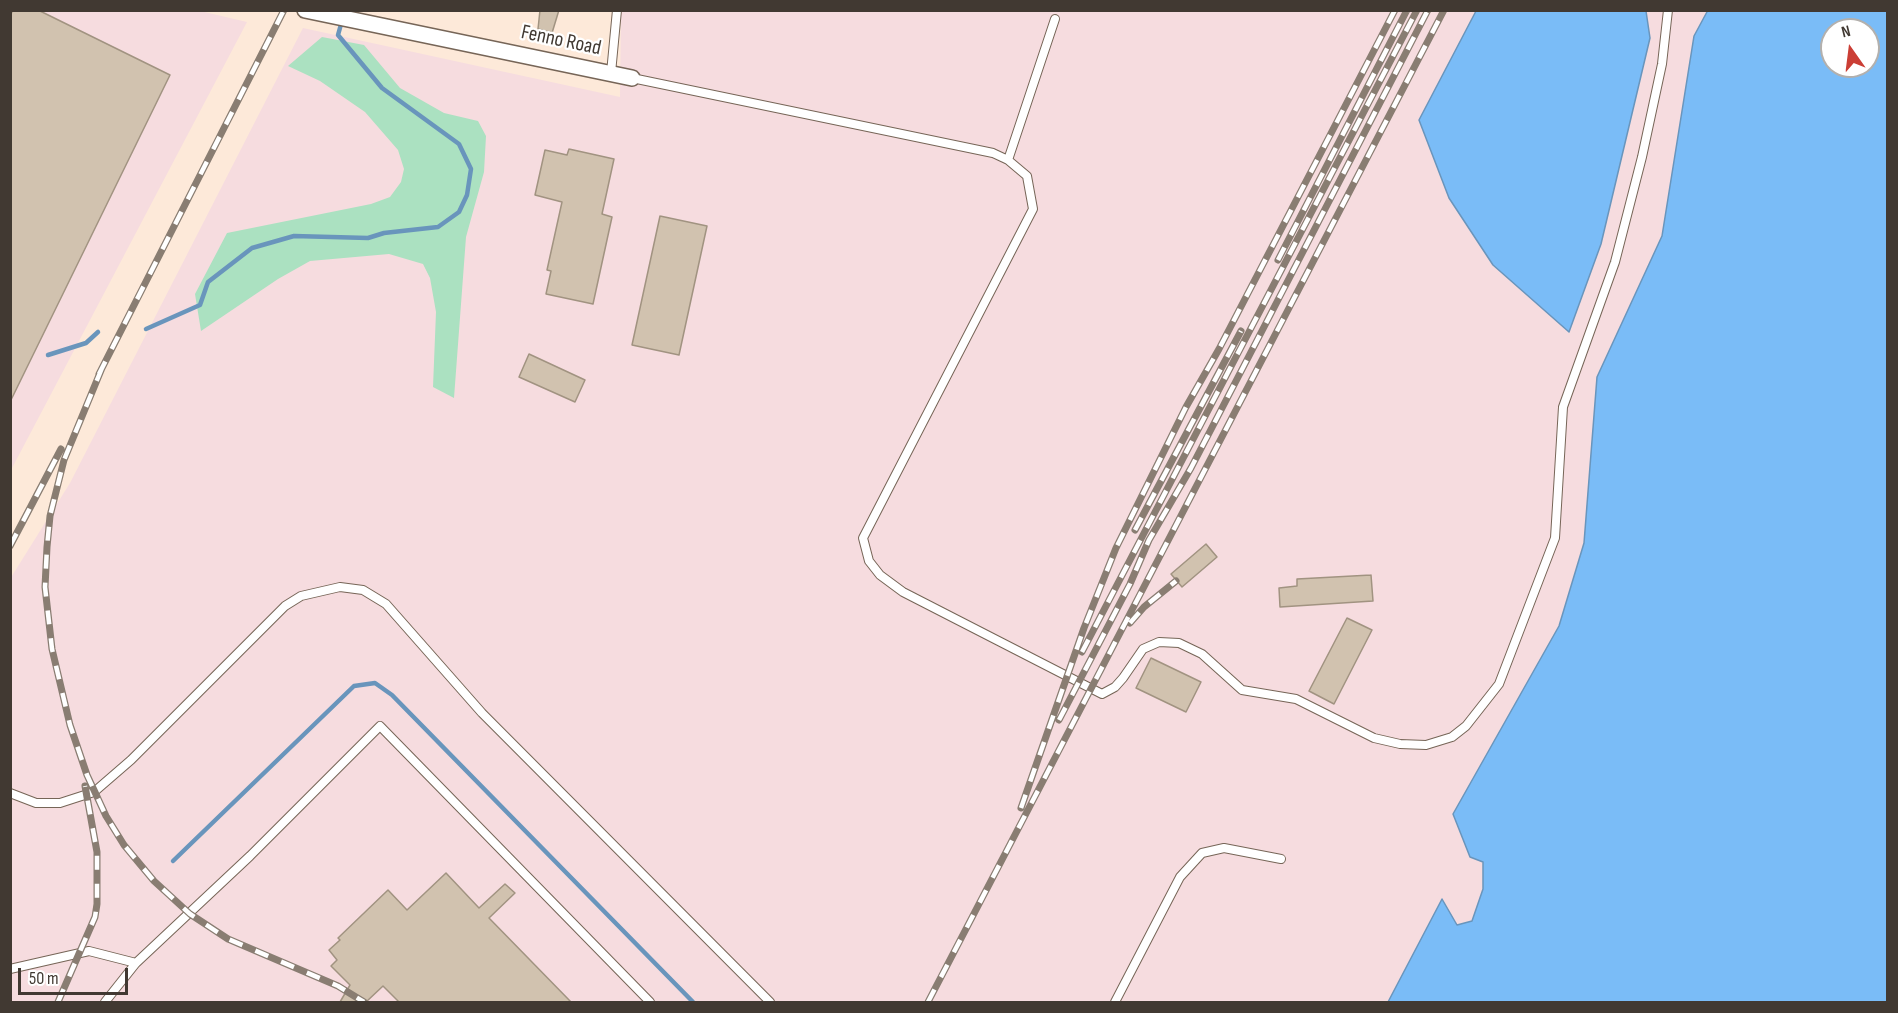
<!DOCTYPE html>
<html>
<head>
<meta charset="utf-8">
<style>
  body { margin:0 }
  #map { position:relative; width:1898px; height:1013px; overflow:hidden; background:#fde9d9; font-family:"Sofia Sans Condensed",sans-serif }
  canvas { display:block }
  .frame { position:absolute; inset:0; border:12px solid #413932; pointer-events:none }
  .north { position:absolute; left:1820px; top:18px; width:60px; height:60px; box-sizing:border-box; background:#fff; border:2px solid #b3b0ad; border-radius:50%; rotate:346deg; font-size:16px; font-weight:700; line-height:24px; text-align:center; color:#413932 }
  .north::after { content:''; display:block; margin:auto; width:21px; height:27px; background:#cb3e35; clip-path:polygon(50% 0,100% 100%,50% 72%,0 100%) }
  .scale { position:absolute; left:18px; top:968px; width:110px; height:27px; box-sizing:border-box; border:3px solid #413932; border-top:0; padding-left:8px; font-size:18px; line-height:21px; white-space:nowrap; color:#413932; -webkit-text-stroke:4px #fff; paint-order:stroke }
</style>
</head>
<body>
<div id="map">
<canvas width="1898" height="1013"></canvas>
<div class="frame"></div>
<div class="north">N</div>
<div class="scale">50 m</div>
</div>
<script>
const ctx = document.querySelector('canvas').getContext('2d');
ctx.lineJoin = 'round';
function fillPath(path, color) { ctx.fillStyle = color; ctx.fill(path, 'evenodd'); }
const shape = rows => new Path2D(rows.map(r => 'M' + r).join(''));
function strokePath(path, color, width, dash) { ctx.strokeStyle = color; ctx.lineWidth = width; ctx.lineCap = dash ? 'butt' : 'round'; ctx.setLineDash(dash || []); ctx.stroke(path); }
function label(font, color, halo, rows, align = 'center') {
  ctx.font = font + ' "Sofia Sans Condensed",sans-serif'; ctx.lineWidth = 4.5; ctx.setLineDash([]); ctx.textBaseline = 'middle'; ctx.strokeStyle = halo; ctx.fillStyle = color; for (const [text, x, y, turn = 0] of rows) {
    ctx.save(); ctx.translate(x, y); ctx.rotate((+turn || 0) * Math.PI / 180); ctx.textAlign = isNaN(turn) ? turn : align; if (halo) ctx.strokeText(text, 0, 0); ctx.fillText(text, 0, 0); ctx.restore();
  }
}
const industrial = shape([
  [196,10,247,22,11,470,11,11],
  [621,11,1708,11,1694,36,1662,236,1597,377,1584,543,1559,626,1453,814,1483,862,1484,889,1472,921,1456,925,1442,900,1389,1002,11,1002,10,579,70,483,303,28,620,97]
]);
const green = shape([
  [322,37,364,45,400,88,444,113,478,121,486,136,484,172,466,237,454,398,433,387,436,312,430,278,423,264,389,254,310,261,278,279,201,331,195,294,227,233,371,204,390,197,401,182,404,169,398,150,365,112,320,81,288,66]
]);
const water = shape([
  [1708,10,1887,11,1887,1002,1388,1002,1442,899,1457,925,1472,921,1483,889,1483,862,1470,857,1453,814,1559,626,1584,543,1597,377,1662,236,1694,36,1708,10],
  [1832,30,1868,30,1868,66,1832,66,1832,30],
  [1476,11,1646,11,1650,38,1601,244,1569,332,1493,265,1449,198,1419,120,1476,11]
]);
const stream = shape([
  [146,329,200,305,208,282,252,248,294,236,368,238,384,233,438,227,459,212,467,195,471,169,459,144,382,88,338,35,345,10],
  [48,355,86,343,98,332],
  [173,861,354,686,375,683,392,695,693,1002]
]);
const building = shape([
  [13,10,38,10,170,75,10,402,10,16,13,10],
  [540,10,559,10,552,33,538,29,540,10],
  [569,149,614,159,602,214,612,217,593,304,546,294,551,271,547,270,562,202,535,195,545,150,567,155,569,149],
  [660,216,707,226,679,355,632,345,660,216],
  [529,354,585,380,575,402,519,377,529,354],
  [1206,544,1217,557,1182,587,1171,574,1206,544],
  [1371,575,1373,601,1280,607,1279,588,1297,586,1297,579,1371,575],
  [1347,618,1372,630,1334,704,1309,691,1347,618],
  [1151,658,1201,682,1186,712,1136,688,1151,658],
  [446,873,479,908,505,884,515,893,489,918,571,1002,399,1002,383,986,366,1002,340,1002,350,985,331,966,337,960,329,950,340,940,338,938,388,890,407,910,446,873]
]);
const lane = shape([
  [611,73,617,10],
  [632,78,993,153,1008,160,1027,176,1033,209,863,538,869,561,880,575,903,592,1102,694,1115,687,1123,678,1143,649,1159,642,1179,643,1202,654,1242,690,1296,699,1374,738,1400,744,1426,745,1452,737,1466,726,1499,684,1555,538,1563,407,1615,262,1642,157,1662,64,1668,10],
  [1008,160,1055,19],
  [10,793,36,803,60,803,94,792,131,760,285,606,301,596,340,587,363,590,386,604,482,713,770,1002],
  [10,969,89,951,136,963],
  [105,1002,136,963,250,856,380,726,650,1002],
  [1115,1002,1180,877,1202,853,1224,848,1281,859]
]);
const street = shape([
  [305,10,632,78]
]);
const rail = shape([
  [1278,260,1407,10],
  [102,368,64,460,50,516,47,547,45,587,52,649,70,725,87,775,106,816,124,845,154,881,190,914,228,939,338,986,364,1002],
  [99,374,284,10],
  [1135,530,1241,331],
  [10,546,61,449],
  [1130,623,1144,607,1176,581],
  [1082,652,1417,10],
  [1059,720,1130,584,1149,540,1191,468,1428,10],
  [1021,808,1084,628,1116,548,1186,407,1219,349,1395,10],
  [58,1002,95,917,97,904,97,852,85,786],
  [928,1002,1444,10]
]);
const streetNames = [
  ["Fenno Road",561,41,12]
];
fillPath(industrial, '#f6dcdf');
fillPath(green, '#abe1c1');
fillPath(water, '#7abcf7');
strokePath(water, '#6995bc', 1.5);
strokePath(stream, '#6995bc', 4.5);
fillPath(building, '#d1c2af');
strokePath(building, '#a19381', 1.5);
strokePath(lane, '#766557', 10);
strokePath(street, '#766557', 18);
strokePath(lane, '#fff', 8);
strokePath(street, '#fff', 15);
strokePath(rail, '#897d72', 7);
strokePath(rail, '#fff', 4.5, [14]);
label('21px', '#413932', '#fff', streetNames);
</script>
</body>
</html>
